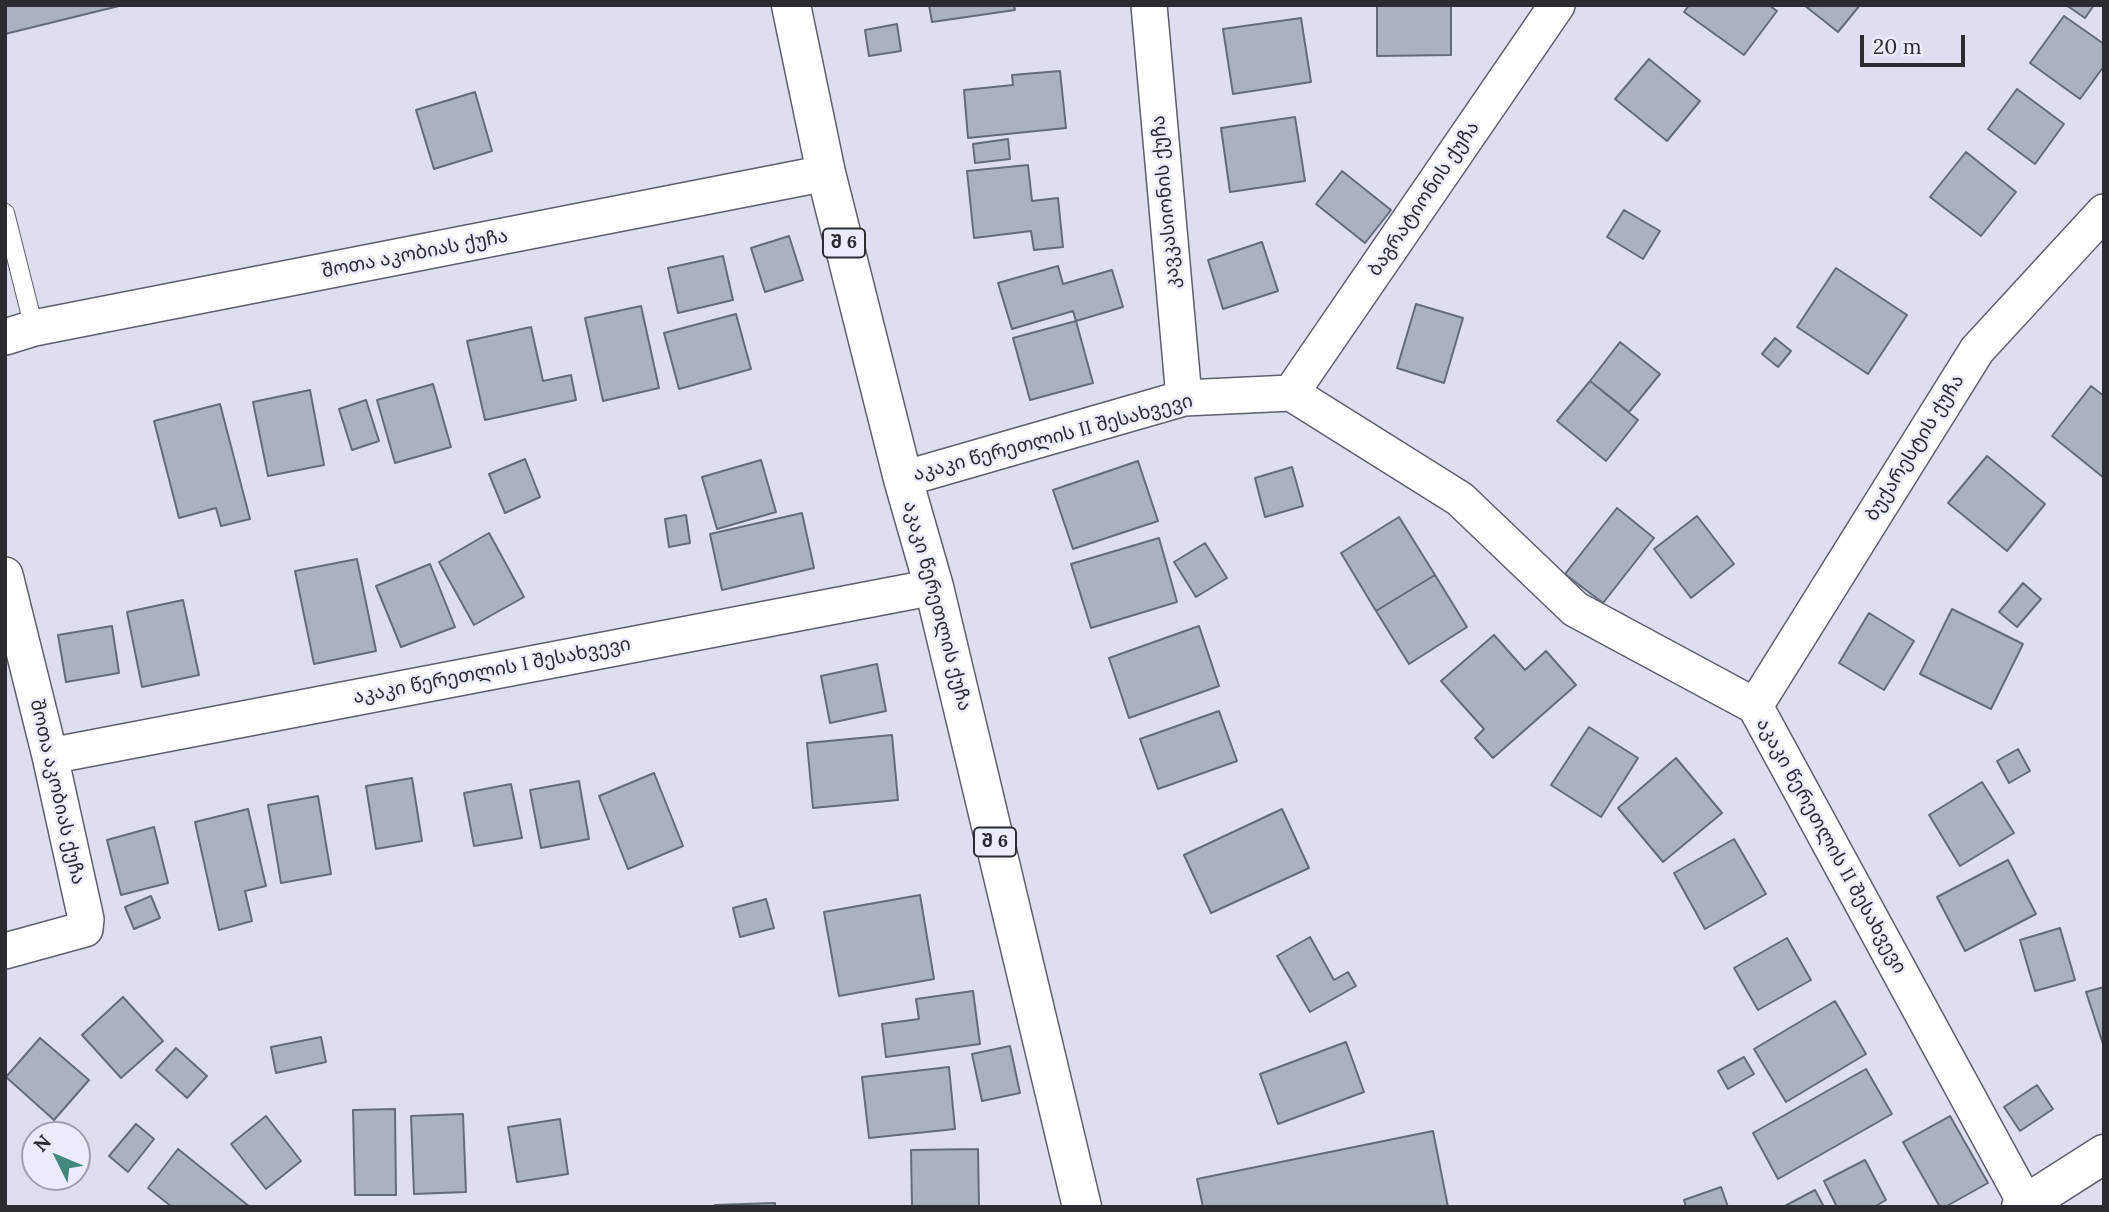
<!DOCTYPE html>
<html>
<head>
<meta charset="utf-8">
<style>
  body { margin:0 }
  #map { position:relative; width:2109px; height:1212px; overflow:hidden; background:#dddfef; font-family:Lora,serif }
  canvas { display:block }
  .frame { position:absolute; inset:0; border:7px solid #2b2c32; pointer-events:none }
  .north { position:absolute; left:21px; top:1121px; width:70px; height:70px; box-sizing:border-box; background:#eaecfc; border:2px solid #9e9fab; border-radius:50%; rotate:313deg; font-size:19px; font-weight:700; line-height:28px; text-align:center; color:#2b2c32 }
  .north::after { content:''; display:block; margin:auto; width:24px; height:32px; background:#43887c; clip-path:polygon(50% 0,100% 100%,50% 72%,0 100%) }
  .scale { position:absolute; left:1860px; top:35px; width:105px; height:32px; box-sizing:border-box; border:4px solid #2b2c32; border-top:0; padding-left:9px; font-size:21px; line-height:24px; white-space:nowrap; color:#2b2c32; -webkit-text-stroke:5px #eaecfc; paint-order:stroke }
</style>
</head>
<body>
<div id="map">
<canvas width="2109" height="1212"></canvas>
<div class="frame"></div>
<div class="north">N</div>
<div class="scale">20 m</div>
</div>
<script>
const ctx = document.querySelector('canvas').getContext('2d');
ctx.lineJoin = 'round';
function fillPath(path, color) { ctx.fillStyle = color; ctx.fill(path, 'evenodd'); }
const shape = rows => new Path2D(rows.map(r => 'M' + r).join(''));
function strokePath(path, color, width, dash) { ctx.strokeStyle = color; ctx.lineWidth = width; ctx.lineCap = dash ? 'butt' : 'round'; ctx.setLineDash(dash || []); ctx.stroke(path); }
function label(font, color, halo, rows, align = 'center') {
  ctx.font = font + ' Lora,"Noto Sans Georgian",serif'; ctx.lineWidth = 5; ctx.setLineDash([]); ctx.textBaseline = 'middle'; ctx.strokeStyle = halo; ctx.fillStyle = color; for (const [text, x, y, turn = 0] of rows) {
    ctx.save(); ctx.translate(x, y); ctx.rotate((+turn || 0) * Math.PI / 180); ctx.textAlign = isNaN(turn) ? turn : align; if (halo) ctx.strokeText(text, 0, 0); ctx.fillText(text, 0, 0); ctx.restore();
  }
}
const building = shape([
  [5,5,123,5,5,34,5,5],
  [929,5,1014,5,1015,10,932,22,929,5],
  [1377,5,1451,5,1451,55,1377,56,1377,5],
  [1689,5,1769,5,1777,11,1744,55,1684,12,1689,5],
  [1804,5,1860,5,1838,32,1804,5],
  [2066,5,2094,5,2085,18,2066,5],
  [2064,16,2104,44,2104,66,2080,99,2030,63,2064,16],
  [1301,18,1311,82,1233,94,1223,29,1301,18],
  [897,24,901,51,869,56,865,30,897,24],
  [1649,59,1700,101,1667,141,1615,99,1649,59],
  [1060,71,1066,128,968,138,964,90,1013,85,1012,75,1060,71],
  [2017,89,2064,124,2035,164,1988,129,2017,89],
  [475,92,492,151,434,169,416,110,475,92],
  [1295,117,1305,181,1230,192,1221,128,1295,117],
  [1008,139,1010,159,975,163,973,144,1008,139],
  [1966,152,2016,192,1981,236,1930,197,1966,152],
  [1028,165,1032,201,1058,198,1063,247,1034,250,1031,231,974,238,967,171,1028,165],
  [1342,171,1391,210,1365,243,1316,204,1342,171],
  [1624,210,1660,231,1643,259,1607,237,1624,210],
  [789,236,803,280,765,292,751,248,789,236],
  [1262,242,1278,291,1223,309,1208,260,1262,242],
  [723,256,733,300,678,313,668,268,723,256],
  [1058,266,1063,284,1112,270,1123,307,1076,321,1073,311,1012,329,998,283,1058,266],
  [1836,268,1907,315,1868,374,1797,327,1836,268],
  [1416,304,1463,318,1444,383,1397,368,1416,304],
  [641,306,659,388,603,401,585,318,641,306],
  [736,314,751,369,679,389,664,333,736,314],
  [1076,321,1093,383,1030,400,1013,338,1076,321],
  [531,327,543,381,571,375,576,400,485,420,467,341,531,327],
  [1775,338,1791,351,1778,367,1762,354,1775,338],
  [1620,342,1660,374,1629,412,1590,381,1620,342],
  [1590,381,1638,420,1606,461,1557,421,1590,381],
  [433,384,451,447,395,463,377,400,433,384],
  [2091,386,2104,396,2104,478,2052,436,2091,386],
  [310,390,324,465,268,476,253,402,310,390],
  [366,400,379,441,352,450,339,409,366,400],
  [220,404,250,519,221,526,216,508,179,518,154,421,220,404],
  [1987,456,2045,504,2007,551,1948,503,1987,456],
  [525,459,540,497,505,513,489,474,525,459],
  [761,460,776,512,717,529,702,477,761,460],
  [1138,461,1158,521,1073,549,1053,490,1138,461],
  [1292,467,1303,506,1265,517,1255,478,1292,467],
  [1617,508,1654,538,1603,603,1565,574,1617,508],
  [802,513,814,568,722,590,710,534,802,513],
  [686,515,690,543,669,547,665,519,686,515],
  [1697,516,1734,564,1691,598,1654,549,1697,516],
  [1399,517,1435,575,1376,611,1341,553,1399,517],
  [489,533,524,597,474,625,439,562,489,533],
  [1159,538,1177,602,1091,628,1071,564,1159,538],
  [1205,543,1227,578,1196,597,1174,562,1205,543],
  [357,559,376,651,314,664,295,571,357,559],
  [430,564,455,627,401,647,376,586,430,564],
  [1435,575,1467,627,1409,664,1376,611,1435,575],
  [2023,583,2041,599,2017,627,1999,612,2023,583],
  [183,600,199,675,142,687,127,612,183,600],
  [1952,609,2023,644,1991,709,1920,674,1952,609],
  [1869,613,1914,641,1884,690,1839,663,1869,613],
  [112,626,119,673,66,682,58,635,112,626],
  [1199,626,1219,686,1129,718,1109,658,1199,626],
  [1494,635,1525,670,1546,651,1576,685,1493,758,1475,738,1484,729,1441,681,1494,635],
  [877,664,886,711,830,723,821,676,877,664],
  [1219,711,1237,761,1158,789,1140,739,1219,711],
  [1589,727,1638,758,1601,817,1551,785,1589,727],
  [892,735,898,800,813,808,807,743,892,735],
  [2018,749,2030,771,2009,783,1997,761,2018,749],
  [1676,758,1722,813,1663,862,1618,808,1676,758],
  [654,773,683,846,628,869,599,796,654,773],
  [412,778,422,841,376,849,366,786,412,778],
  [579,781,589,839,541,848,530,790,579,781],
  [1982,782,2014,833,1960,866,1929,815,1982,782],
  [511,784,522,838,474,846,464,793,511,784],
  [318,796,331,874,281,883,268,805,318,796],
  [248,809,266,886,245,891,252,921,219,930,195,822,248,809],
  [1282,809,1309,868,1211,913,1184,855,1282,809],
  [154,827,168,883,121,895,107,840,154,827],
  [1734,839,1766,894,1705,929,1674,873,1734,839],
  [2008,860,2036,914,1965,951,1937,897,2008,860],
  [920,895,934,979,839,996,824,912,920,895],
  [151,896,160,918,134,929,125,907,151,896],
  [766,899,774,928,740,937,733,908,766,899],
  [2060,928,2075,980,2035,991,2020,940,2060,928],
  [1310,937,1334,980,1348,972,1356,986,1310,1012,1277,956,1310,937],
  [1787,938,1811,980,1758,1010,1734,968,1787,938],
  [2104,987,2104,1047,2086,992,2104,987],
  [973,991,980,1044,886,1057,882,1024,919,1019,916,999,973,991],
  [123,997,163,1041,121,1078,82,1035,123,997],
  [1835,1001,1866,1054,1786,1102,1754,1049,1835,1001],
  [321,1037,326,1062,276,1073,271,1047,321,1037],
  [40,1038,89,1080,54,1120,6,1077,40,1038],
  [1346,1042,1364,1092,1278,1124,1260,1074,1346,1042],
  [1010,1046,1020,1093,982,1101,972,1054,1010,1046],
  [176,1048,207,1076,187,1098,156,1070,176,1048],
  [1744,1057,1754,1074,1728,1089,1718,1071,1744,1057],
  [949,1067,955,1129,869,1138,862,1077,949,1067],
  [1866,1069,1892,1114,1778,1179,1753,1133,1866,1069],
  [2037,1085,2053,1109,2020,1131,2004,1107,2037,1085],
  [395,1109,396,1195,355,1195,353,1110,395,1109],
  [463,1114,466,1192,414,1194,411,1116,463,1114],
  [266,1116,301,1161,266,1189,231,1144,266,1116],
  [1950,1116,1988,1183,1945,1207,1940,1207,1903,1142,1950,1116],
  [560,1119,568,1174,517,1182,508,1127,560,1119],
  [136,1124,154,1139,128,1172,109,1156,136,1124],
  [1433,1131,1448,1207,1203,1207,1197,1179,1433,1131],
  [178,1149,250,1207,172,1207,148,1188,178,1149],
  [978,1149,979,1207,912,1207,911,1150,978,1149],
  [1865,1160,1886,1200,1874,1207,1837,1207,1824,1181,1865,1160],
  [1721,1187,1728,1207,1686,1207,1684,1200,1721,1187],
  [1815,1190,1824,1207,1783,1207,1815,1190],
  [775,1203,775,1207,715,1207,715,1205,775,1203]
]);
const service = shape([
  [5,213,34,328]
]);
const minor = shape([
  [1149,5,1184,398],
  [5,337,34,328,826,173],
  [1291,393,1557,5],
  [903,479,1184,398,1291,393,1460,499,1575,609,1755,706,2026,1204],
  [5,575,50,756,86,919,85,929,5,951],
  [1755,706,1977,350,2104,212],
  [50,756,934,587]
]);
const tertiary = shape([
  [2021,1207,2104,1154]
]);
const primary = shape([
  [791,5,826,173,903,479,934,587,1082,1207]
]);
const shields = [
  [844,243,42],
  [995,842,42]
];
const shieldNames = [
  ["შ 6",844,243],
  ["შ 6",995,842]
];
const streetNames = [
  ["ბაგრატიონის ქუჩა",1424,199,-56],
  ["კავკასიონის ქუჩა",1166,202,-95],
  ["შოთა აკობიას ქუჩა",415,254,-11],
  ["აკაკი წერეთლის II შესახვევი",1053,438,-15],
  ["ბუქარესტის ქუჩა",1915,448,-58],
  ["აკაკი წერეთლის ქუჩა",937,606,75],
  ["აკაკი წერეთლის I შესახვევი",492,671,-11],
  ["შოთა აკობიას ქუჩა",57,792,77],
  ["აკაკი წერეთლის II შესახვევი",1831,846,61]
];
fillPath(building, '#aab2c0');
strokePath(building, '#646c78', 2);
strokePath(service, '#5e5f6d', 20);
strokePath(minor, '#5e5f6d', 38);
strokePath(tertiary, '#5e5f6d', 41);
strokePath(primary, '#5e5f6d', 41);
strokePath(service, '#fff', 18);
strokePath(minor, '#fff', 35);
strokePath(tertiary, '#fff', 38);
strokePath(primary, '#fff', 38);
for (const [x, y, w] of shields) { const box = new Path2D(); box.roundRect(x - w / 2, y - 14.5, w, 29, 5); ctx.fillStyle = '#eaecfc'; ctx.fill(box); strokePath(box, '#2b2c32', 2); }
label('bold 18px', '#2b2c32', null, shieldNames);
label('19px', '#2b2c32', '#eaecfc', streetNames);
</script>
</body>
</html>
